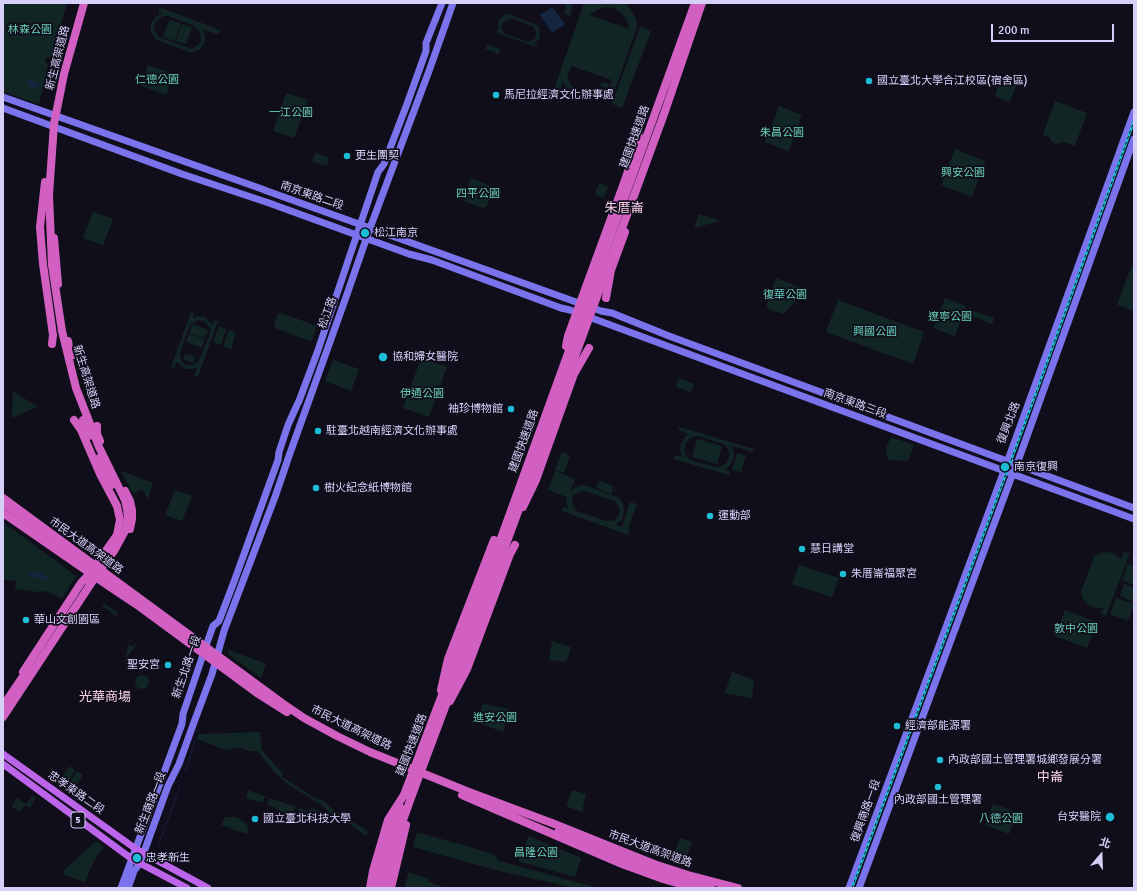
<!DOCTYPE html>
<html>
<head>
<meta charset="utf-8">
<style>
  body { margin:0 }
  #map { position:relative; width:1137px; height:891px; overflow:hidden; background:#110e1c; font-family:Signika,"Noto Sans TC",sans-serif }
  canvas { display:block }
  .frame { position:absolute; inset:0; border:4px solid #d6d0f9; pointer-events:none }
  .north { position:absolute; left:1081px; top:835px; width:40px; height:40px; -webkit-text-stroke:3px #110e1c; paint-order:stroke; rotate:19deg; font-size:11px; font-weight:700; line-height:16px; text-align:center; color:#d6d0f9 }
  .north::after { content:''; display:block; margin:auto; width:14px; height:18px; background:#d6d0f9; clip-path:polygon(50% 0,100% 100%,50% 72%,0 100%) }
  .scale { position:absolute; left:991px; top:24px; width:123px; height:18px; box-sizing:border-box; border:2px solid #d6d0f9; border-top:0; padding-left:5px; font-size:12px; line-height:14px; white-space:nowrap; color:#d6d0f9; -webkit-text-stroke:3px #110e1c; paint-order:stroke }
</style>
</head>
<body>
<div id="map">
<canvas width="1137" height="891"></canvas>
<div class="frame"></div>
<div class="north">北</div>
<div class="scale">200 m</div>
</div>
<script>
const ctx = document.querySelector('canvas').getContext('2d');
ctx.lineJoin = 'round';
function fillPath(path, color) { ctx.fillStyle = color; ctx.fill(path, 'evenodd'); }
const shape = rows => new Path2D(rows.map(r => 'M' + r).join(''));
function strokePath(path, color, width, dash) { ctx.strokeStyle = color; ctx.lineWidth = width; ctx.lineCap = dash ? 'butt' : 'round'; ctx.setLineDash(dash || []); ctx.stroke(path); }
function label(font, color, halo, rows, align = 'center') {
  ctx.font = font + ' Signika,"Noto Sans TC",sans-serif'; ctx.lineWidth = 3.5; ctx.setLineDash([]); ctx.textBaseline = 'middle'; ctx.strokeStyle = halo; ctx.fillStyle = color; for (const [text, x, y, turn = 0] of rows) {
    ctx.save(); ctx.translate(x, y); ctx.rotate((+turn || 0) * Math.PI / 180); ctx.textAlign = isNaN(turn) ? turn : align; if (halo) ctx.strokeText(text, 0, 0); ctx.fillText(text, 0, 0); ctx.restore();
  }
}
const green = shape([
  [3,3,67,4,51,56,46,58,45,61,48,65,39,104,3,92],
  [559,3,567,3,573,6,570,16,564,14,566,5],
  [584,3,626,3,632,12,636,19,637,27,614,92,606,97,596,99,589,100,577,96,566,87,563,82,560,89,555,87],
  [607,7,614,8,622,14,627,20,629,29,589,15,599,9],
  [571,66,612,80,609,88,607,89,609,84,602,82,600,86,607,89,603,92,590,95,583,94,571,85,567,78],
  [159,7,220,30,218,35,203,29,205,37,204,44,200,49,192,53,155,39,151,32,151,23,156,17,162,13,158,11],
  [163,16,168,16,195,26,200,32,201,40,199,44,192,49,159,37,155,31,154,24,156,21],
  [506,14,510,15,535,24,539,27,540,37,538,40,534,44,537,45,536,47,495,32,495,30,498,31,498,23,500,19],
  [511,18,534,27,536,32,535,39,528,42,504,33,501,27,503,22],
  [170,19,181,24,175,41,163,37],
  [182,24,192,27,186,44,176,41],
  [640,27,651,31,622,108,612,104],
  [487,44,500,49,499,54,485,49],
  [148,65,173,74,166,95,141,86],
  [1001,78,1017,83,1010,102,995,96],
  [286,93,308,100,294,138,273,131],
  [1055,101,1087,113,1075,146,1064,142,1056,144,1051,141,1049,137,1043,135],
  [779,106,802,115,789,151,765,142],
  [955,149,985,161,972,197,941,185],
  [315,153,329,158,327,166,312,161],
  [471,178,494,187,487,206,484,208,463,201],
  [599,183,608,187,604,198,595,194],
  [93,212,113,219,103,245,83,238],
  [699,214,720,221,694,228],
  [1131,267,1134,267,1134,305,1132,310,1117,305],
  [776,278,807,290,783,314,766,308],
  [945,298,966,306,955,336,933,328],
  [838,300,924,332,913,364,826,332],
  [971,310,994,318,992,324,969,315],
  [191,312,194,313,193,318,200,316,205,317,212,325,214,320,218,321,198,377,194,376,197,368,191,369,186,369,181,366,177,361,174,369,171,367],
  [198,320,203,321,207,324,210,328,210,333,199,361,194,365,188,365,184,364,181,360,180,352,190,325],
  [281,313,317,326,312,340,310,341,275,328,274,325,278,314],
  [192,324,208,330,205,338,189,333],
  [219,326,226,329,221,345,213,342],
  [229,330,236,332,231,349,223,346],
  [189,334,205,339,202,348,186,342],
  [185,354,195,357,193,363,183,359],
  [421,358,447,367,429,417,403,408],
  [333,360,359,369,351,391,325,381],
  [679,378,694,384,691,392,676,387],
  [13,391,21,396,37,407,12,418],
  [679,427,754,449,753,452,732,446,734,453,733,459,730,465,725,470,730,471,729,475,673,459,675,455,682,457,680,449,681,443,686,436,689,434,678,430],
  [694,436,699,436,723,444,726,446,728,449,730,455,726,464,719,467,714,467,691,460,688,458,684,451,685,445,689,439],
  [891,437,914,445,908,461,888,460,886,448],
  [697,439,722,446,717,464,692,457],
  [562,452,570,456,564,473,555,470],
  [737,453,746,456,741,472,732,470],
  [121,471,153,483,148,499,142,489,133,494],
  [555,471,575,479,570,492,576,487,582,485,587,486,619,498,623,503,624,512,622,520,616,525,622,527,630,502,637,504,628,529,630,530,628,535,562,511,563,507,568,508,567,504,567,497,548,490],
  [580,491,585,491,615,501,620,510,618,517,613,521,606,521,577,511,574,508,572,500,573,496],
  [599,481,614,486,611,494,596,488],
  [175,490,192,496,182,521,165,515],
  [3,522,76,576,62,599,52,593,43,591,37,592,15,589,16,581,4,580,3,587],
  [1107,552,1115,554,1121,559,1124,552,1130,553,1106,616,1101,614,1104,608,1097,608,1089,605,1083,599,1081,592,1094,557,1100,553],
  [1128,564,1134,566,1134,585,1122,580],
  [799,565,839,578,832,597,792,584],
  [1124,584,1134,588,1134,602,1120,596],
  [1116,598,1134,604,1128,621,1110,614],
  [104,603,118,613,116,616,102,606],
  [1065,610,1097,622,1087,648,1055,636],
  [134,619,129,645,134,646,135,643,137,644,127,657,128,659,126,663,125,661],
  [552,641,571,647,566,662,549,660],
  [229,650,266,664,261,678,228,654],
  [732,672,754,680,752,698,725,693],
  '135 682a7 7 0 1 1 14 0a7 7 0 1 1-14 0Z',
  [483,704,509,709,503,732,476,722],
  [260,732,262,750,283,774,281,776,318,800,321,799,336,812,368,831,366,836,351,825,330,813,319,803,289,785,273,771,258,751,249,751,238,747,226,750,197,739,198,734],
  [69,766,75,770,67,783,61,779],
  [77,771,83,775,75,788,69,784],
  [248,790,265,796,263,803,246,798],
  [572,790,586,794,582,812,566,806],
  [32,796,36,798,30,808,25,805,20,812,12,807,12,805,17,798,26,804],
  [269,798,296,807,292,817,267,804],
  [993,804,1017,812,1009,834,985,825],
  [299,808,309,812,311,808,322,812,320,816,312,815,307,822,296,818],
  [225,817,232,817,238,818,249,827,247,834,221,825],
  [417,832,493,854,499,861,598,888,575,888,499,871,413,847],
  [529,836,581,858,575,877,518,861],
  [680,838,692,842,685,862,673,858],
  [96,841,104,847,93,863,86,880,84,882,64,875,63,871],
  [409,872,429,879,428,882,448,888,404,888]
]);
const water = shape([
  [552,7,565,24,552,33,540,15],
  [28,79,39,83,38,87,35,88,28,86,27,83],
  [31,571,45,575,47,577,47,579,44,580,29,576]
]);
const stream = shape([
  [185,771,195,742],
  [158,846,180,787]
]);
const secondary = shape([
  [3,97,262,189,267,191,601,311,612,313,669,336,1134,508],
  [3,108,182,174,269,203,409,254,432,260,561,308,570,310,1134,519],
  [121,888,182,724,183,714,208,640,213,626,219,621,235,579,278,460,279,452,288,425,297,405,299,401,317,353,378,172,384,164,407,104,426,51,426,43,442,3],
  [128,888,134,871,140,863,168,786,179,764,193,725,212,674,224,631,275,497,289,456,345,300,370,228,429,71,453,3],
  [849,888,1004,471,1134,112],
  [859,888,1010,481,1017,464,1134,139]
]);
const primary = shape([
  [3,754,136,849,208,888],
  [3,764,132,859,187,888]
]);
const trunk = shape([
  [45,182,40,227,43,264,53,335,52,344],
  [620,194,639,140,638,129],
  [54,238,58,284],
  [606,298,611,270,625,232],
  [68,341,69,347,73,355],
  [74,420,81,430,100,474,117,506,120,520,117,535],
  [83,420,89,436],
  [97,426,97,434,100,441],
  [99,458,112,485],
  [125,491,130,501,132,510,132,519,130,529],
  [3,503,113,585],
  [523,507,536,480,574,374,589,348],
  [441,690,448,659,494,540],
  [450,701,467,669,510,554,515,545],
  [558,832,657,871,711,888],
  [370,888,373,871,388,820,404,795],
  [377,888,389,841,400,807],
  [385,888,395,843,412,795],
  [391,888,406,825]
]);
const rail = shape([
  [852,888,1035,396,1134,121]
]);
const trunkBridge = shape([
  [566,346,568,336,620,194],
  [3,498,282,703,304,718,337,736,370,752,469,792,552,823,654,864,688,875,738,888],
  [3,513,110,587,140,607,257,693,287,712],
  [93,569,117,535],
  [23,672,81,583,93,570],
  [3,706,28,669],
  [3,717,90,585,114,551,126,529,128,520,127,509,125,500,99,447,76,388,62,331,52,265,49,195,54,124,64,74,84,3],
  [404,795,488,574,695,3],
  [412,795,494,577,664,114,702,3],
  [462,795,622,864,663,879,694,888]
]);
const markers = [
  [869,81,4,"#1dbdd7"],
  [496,95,4,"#1dbdd7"],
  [347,156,4,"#1dbdd7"],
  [365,233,5,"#1dbdd7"],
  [383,357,5,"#1dbdd7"],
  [511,409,4,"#1dbdd7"],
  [318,431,4,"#1dbdd7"],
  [1005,467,5,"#1dbdd7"],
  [316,488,4,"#1dbdd7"],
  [710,516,4,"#1dbdd7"],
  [802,549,4,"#1dbdd7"],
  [843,574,4,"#1dbdd7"],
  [26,620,4,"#1dbdd7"],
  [168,665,4,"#1dbdd7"],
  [897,726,4,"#1dbdd7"],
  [940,760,4,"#1dbdd7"],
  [938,787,4,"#1dbdd7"],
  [1110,817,5,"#1dbdd7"],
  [255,819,4,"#1dbdd7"],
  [137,858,5,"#1dbdd7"]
];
const shields = [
  [78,820,14]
];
const shieldNames = [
  ["5",78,820]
];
const parkNames = [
  ["林森公園",30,30],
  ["仁德公園",157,80],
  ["一江公園",291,113],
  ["朱昌公園",782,133],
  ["興安公園",963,173],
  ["四平公園",478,194],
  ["復華公園",785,295],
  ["遼寧公園",950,317],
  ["興國公園",875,332],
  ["伊通公園",422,394],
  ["敦中公園",1076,629],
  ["進安公園",495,718],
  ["八德公園",1001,819],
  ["昌隆公園",536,853]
];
const streetNames = [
  ["新生高架道路",58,58,-76],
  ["建國快速道路",635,137,-70],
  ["南京東路二段",312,196,19],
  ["松江路",328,313,-70],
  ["新生高架道路",86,377,73],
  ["南京東路三段",855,404,20],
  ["復興北路",1009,423,-69],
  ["建國快速道路",524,441,-70],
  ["市民大道高架道路",86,546,36],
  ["新生北路一段",187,667,-71],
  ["市民大道高架道路",351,728,26],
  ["建國快速道路",412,745,-69],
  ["忠孝東路二段",76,793,35],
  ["新生南路一段",151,803,-69],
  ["復興南路一段",866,811,-70],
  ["市民大道高架道路",650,849,20]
];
const poiNames = [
  ["國立臺北大學合江校區(宿舍區)",877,81],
  ["馬尼拉經濟文化辦事處",504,95],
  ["更生團契",355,156],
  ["松江南京",374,233],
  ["協和婦女醫院",392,357],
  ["袖珍博物館",503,409,"right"],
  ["駐臺北越南經濟文化辦事處",326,431],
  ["南京復興",1014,467],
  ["樹火紀念紙博物館",324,488],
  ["運動部",718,516],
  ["慧日講堂",810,549],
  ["朱厝崙福聚宮",851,574],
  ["華山文創園區",34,620],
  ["聖安宮",160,665,"right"],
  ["經濟部能源署",905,726],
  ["內政部國土管理署城鄉發展分署",948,760],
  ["內政部國土管理署",938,800,"center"],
  ["台安醫院",1101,817,"right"],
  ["國立臺北科技大學",263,819],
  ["忠孝新生",146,858]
];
const quarterNames = [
  ["朱厝崙",624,209],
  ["光華商場",105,698],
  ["中崙",1050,778]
];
fillPath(green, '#122525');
fillPath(water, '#15243f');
strokePath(stream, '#15243f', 1);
strokePath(secondary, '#7b73ec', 7);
strokePath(primary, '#bd65ea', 7);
strokePath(trunk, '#d260c2', 8);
strokePath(rail, '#1dbdd7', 2.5);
strokePath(rail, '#110e1c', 1, [3]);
strokePath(trunkBridge, '#d260c2', 8);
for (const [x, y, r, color] of markers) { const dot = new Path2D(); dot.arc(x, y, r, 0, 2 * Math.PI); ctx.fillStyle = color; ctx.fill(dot); strokePath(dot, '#110e1c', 1.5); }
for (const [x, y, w] of shields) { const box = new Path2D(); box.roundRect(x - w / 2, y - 8, w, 16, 3); ctx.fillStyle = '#110e1c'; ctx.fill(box); strokePath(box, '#d6d0f9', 1); }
label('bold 10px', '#d6d0f9', null, shieldNames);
label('11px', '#66ceb8', '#110e1c', parkNames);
label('11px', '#d6d0f9', '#110e1c', streetNames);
label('11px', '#d6d0f9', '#110e1c', poiNames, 'left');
label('13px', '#f9d1e9', '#110e1c', quarterNames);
</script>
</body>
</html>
